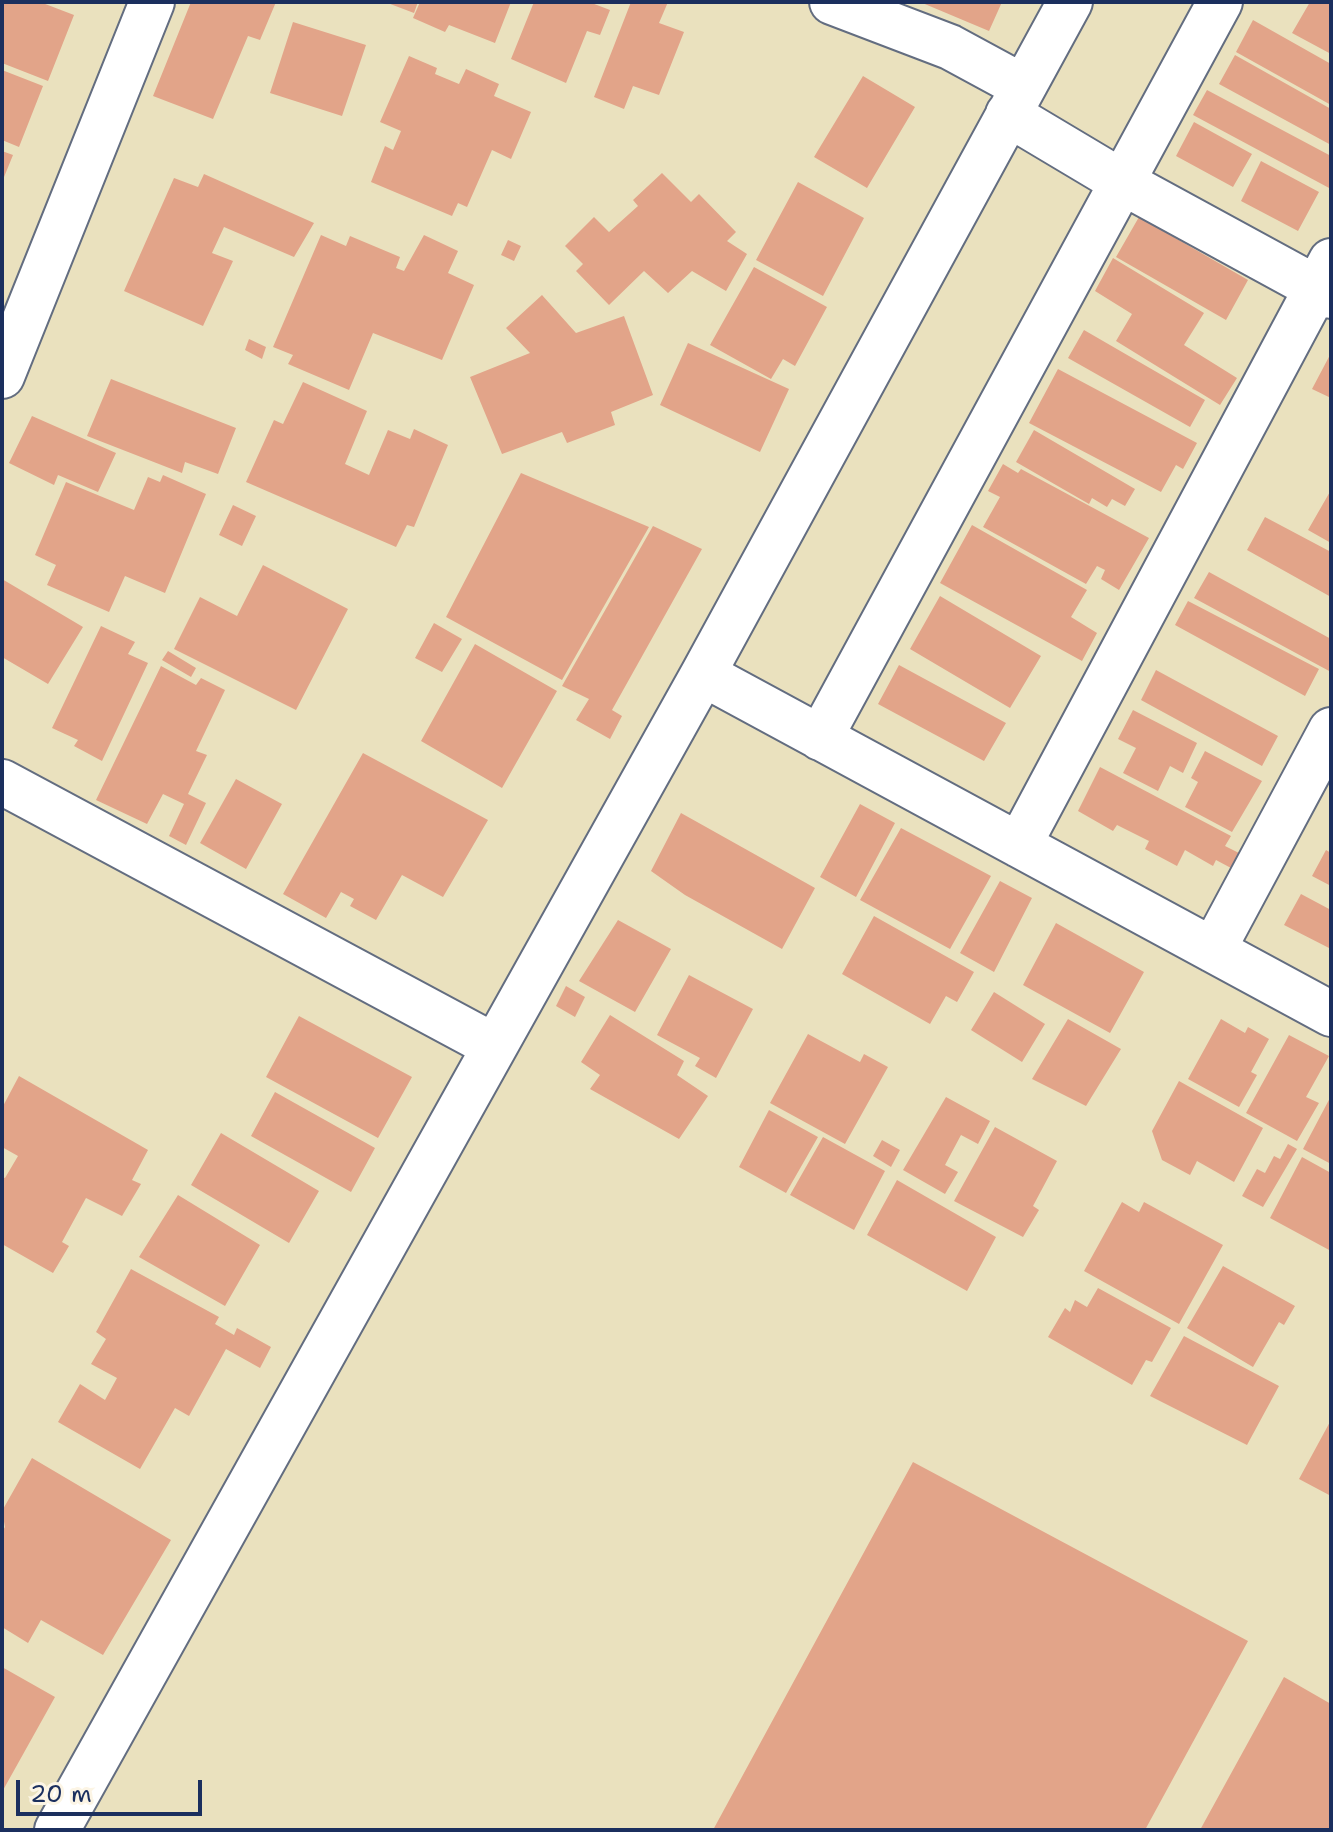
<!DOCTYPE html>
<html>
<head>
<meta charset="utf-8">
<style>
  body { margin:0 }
  #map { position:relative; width:1333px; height:1832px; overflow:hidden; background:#eae1be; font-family:"Shantell Sans",sans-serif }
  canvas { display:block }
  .frame { position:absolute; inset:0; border:4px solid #1b2f5e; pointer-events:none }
  .scale { position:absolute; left:16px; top:1780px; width:186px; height:36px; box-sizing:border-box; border:4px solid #1b2f5e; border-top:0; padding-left:10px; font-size:24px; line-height:28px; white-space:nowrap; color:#1b2f5e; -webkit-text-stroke:6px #fcf5e5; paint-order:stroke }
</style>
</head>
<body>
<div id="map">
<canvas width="1333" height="1832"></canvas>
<div class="frame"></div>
<div class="scale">20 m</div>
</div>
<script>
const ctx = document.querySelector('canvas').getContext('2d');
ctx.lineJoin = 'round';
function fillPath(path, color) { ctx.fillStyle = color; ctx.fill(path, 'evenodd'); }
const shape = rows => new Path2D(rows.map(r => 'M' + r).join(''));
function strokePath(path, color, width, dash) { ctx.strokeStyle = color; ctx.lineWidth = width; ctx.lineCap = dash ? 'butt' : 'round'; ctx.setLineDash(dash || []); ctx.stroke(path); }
const building = shape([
  [2,2,40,2,74,15,48,81,2,63],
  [191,2,276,2,260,40,248,36,213,119,153,96],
  [385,2,418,2,414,13],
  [420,2,511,2,495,43,449,25,445,32,413,18],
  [534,2,589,2,610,10,600,35,587,31,566,83,511,59],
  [631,2,668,2,659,23,684,32,659,95,633,86,624,109,594,97],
  [920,2,1002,2,989,31],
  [1310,2,1331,2,1331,54,1292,33],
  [1253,20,1331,64,1331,105,1236,52],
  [293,22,366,45,342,116,270,93],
  [1235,55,1331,109,1331,145,1219,84],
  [409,56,437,68,435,74,459,84,466,69,499,84,494,96,531,112,511,159,492,150,467,207,458,203,452,216,371,182,385,146,393,150,401,131,380,122],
  [2,70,43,86,19,147,2,140],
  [863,76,915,107,867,188,814,157],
  [1207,90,1331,156,1331,189,1193,115],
  [1194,122,1252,154,1233,187,1176,156],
  [2,151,13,155,2,182],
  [1261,161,1319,192,1298,231,1241,201],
  [662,173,691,202,699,194,736,232,727,241,747,254,726,291,692,271,668,293,644,271,609,305,576,271,583,264,565,246,594,217,609,232,638,206,633,200],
  [204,174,314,223,294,257,224,227,212,253,233,261,203,326,124,291,174,178,198,187],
  [798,182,864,218,823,296,756,260],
  [1139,217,1248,280,1226,320,1116,257],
  [321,235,346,246,350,236,400,257,396,268,404,271,424,235,458,251,448,273,474,285,442,360,373,333,349,390,288,364,293,355,273,347],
  [508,240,521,246,514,261,501,255],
  [1113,258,1204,313,1184,345,1237,378,1220,405,1116,341,1132,314,1095,291],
  [754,267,827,307,795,366,783,359,771,379,710,345],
  [542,295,576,333,624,316,653,395,611,412,615,425,567,443,562,432,502,454,470,377,530,353,506,328],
  [1084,330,1205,400,1190,427,1068,358],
  [249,339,266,347,262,359,245,350],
  [688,343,789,389,760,452,660,405],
  [1331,353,1331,398,1312,389],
  [1058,369,1197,443,1183,469,1176,465,1161,492,1029,423],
  [111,379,236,428,218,474,185,462,182,473,87,436],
  [303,382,367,411,345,464,369,475,388,430,410,439,414,429,448,445,414,527,407,525,396,547,246,482,274,420,283,424],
  [32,416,116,453,98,492,58,475,54,485,9,463],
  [1034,430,1135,489,1125,506,1112,499,1107,507,1092,498,1089,504,1016,462],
  [1003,464,1018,473,1021,469,1149,538,1119,590,1101,579,1105,570,1097,566,1086,584,983,527,1000,497,988,491],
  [521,473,649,527,562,680,446,617],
  [163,475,206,494,165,593,125,576,109,612,47,585,56,565,35,555,66,482,134,510,148,477,160,482],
  [1331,490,1331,543,1308,530],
  [233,505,256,516,242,546,219,535],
  [1265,517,1331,552,1331,597,1247,550],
  [972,525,1087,590,1071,617,1097,633,1082,661,940,583],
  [653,526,702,549,612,710,622,716,610,739,576,720,589,699,562,686],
  [263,565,348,609,296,710,174,649,200,597,237,616],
  [1209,572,1331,639,1331,672,1194,598],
  [2,579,83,627,48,684,2,657],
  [940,596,1041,656,1010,708,910,649],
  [1188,601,1319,669,1305,696,1175,625],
  [434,623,462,639,442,672,415,658],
  [101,626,135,642,128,654,148,663,102,761,74,746,78,740,52,728],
  [475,644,557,691,502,788,421,741],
  [168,651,196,668,191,677,162,660],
  [899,665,1006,723,984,761,878,704],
  [161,666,196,685,201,678,225,690,196,751,207,755,188,794,206,803,186,845,169,836,184,804,163,794,147,824,96,800],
  [1156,670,1278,736,1262,766,1141,700],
  [1133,710,1197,743,1183,773,1170,766,1158,791,1123,773,1136,748,1118,739],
  [1205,751,1262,781,1232,832,1185,807,1198,782,1191,778],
  [363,753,488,820,443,897,402,875,376,920,350,906,354,899,341,892,326,918,283,894],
  [1100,767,1231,836,1225,846,1239,853,1231,868,1216,860,1213,866,1185,850,1177,866,1145,849,1149,841,1117,825,1113,831,1078,811],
  [236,779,282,804,246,869,200,843],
  [860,804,895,823,856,897,820,877],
  [681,813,815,888,782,949,685,895,651,871],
  [901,828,991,876,950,949,860,900],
  [1326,850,1331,853,1331,886,1312,876],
  [1000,881,1032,898,994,972,960,953],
  [1301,894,1331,910,1331,949,1284,925],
  [874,916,974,972,957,1002,946,996,930,1024,842,974],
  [618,920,671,949,635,1012,579,981],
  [1056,923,1144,972,1110,1033,1023,985],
  [689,975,753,1009,716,1078,695,1066,700,1058,657,1035],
  [566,986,585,997,575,1017,556,1006],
  [994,992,1045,1024,1022,1062,971,1030],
  [610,1015,684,1061,677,1075,708,1096,679,1139,590,1089,600,1075,581,1062],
  [299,1016,412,1077,378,1138,266,1077],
  [1068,1019,1121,1049,1086,1106,1032,1079],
  [1221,1019,1245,1033,1248,1027,1269,1039,1251,1072,1257,1075,1239,1107,1188,1079],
  [808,1034,860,1062,864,1054,888,1067,845,1144,770,1103],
  [1289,1035,1329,1056,1306,1097,1319,1103,1297,1141,1246,1113],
  [19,1076,148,1150,132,1180,141,1184,122,1216,86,1198,62,1242,69,1246,53,1273,2,1244,2,1177,5,1178,18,1156,2,1147,2,1108],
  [1179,1081,1263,1128,1234,1182,1197,1161,1190,1175,1162,1160,1152,1131],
  [275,1092,375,1148,351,1192,251,1136],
  [1331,1096,1331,1164,1303,1149],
  [946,1097,990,1121,978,1144,961,1135,945,1165,958,1172,945,1194,903,1170],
  [769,1110,818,1137,786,1193,739,1167],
  [995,1127,1057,1161,1033,1206,1039,1210,1023,1237,954,1201],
  [221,1133,319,1191,289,1243,191,1185],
  [823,1137,885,1171,854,1230,790,1195],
  [882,1140,900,1150,891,1167,873,1156],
  [1288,1144,1297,1149,1263,1207,1242,1196,1257,1169,1265,1173,1274,1156,1280,1159],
  [1302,1157,1331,1173,1331,1251,1270,1218],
  [897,1180,996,1237,967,1291,867,1235],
  [178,1195,260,1245,225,1306,139,1257],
  [1122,1202,1139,1212,1144,1202,1223,1245,1179,1324,1084,1271],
  [1223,1266,1295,1306,1284,1325,1279,1322,1253,1367,1187,1328],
  [131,1269,219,1317,215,1324,234,1335,237,1328,271,1347,260,1368,226,1349,189,1416,175,1408,140,1469,58,1422,80,1384,105,1400,117,1378,91,1364,106,1339,96,1332],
  [1098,1288,1171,1328,1152,1362,1146,1360,1132,1385,1048,1337,1065,1308,1070,1312,1075,1300,1087,1307],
  [1184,1336,1279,1386,1247,1445,1150,1396],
  [1331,1420,1331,1496,1299,1479],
  [32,1458,171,1540,103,1655,41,1620,28,1643,2,1627,2,1532,5,1527,2,1511],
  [913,1462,1248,1641,1145,1830,713,1830],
  [2,1667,55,1697,2,1792],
  [1284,1677,1331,1704,1331,1830,1200,1830]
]);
const minor = shape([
  [832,2,950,47,1022,86],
  [1008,114,1122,182,1331,296],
  [2,376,152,2],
  [703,674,1331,1014],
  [820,738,1220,2],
  [2,782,494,1046],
  [1019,845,1331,261],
  [1213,950,1331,730],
  [57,1830,703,674,1070,2]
]);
fillPath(building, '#e2a489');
strokePath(minor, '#636d80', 48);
strokePath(minor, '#fff', 44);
</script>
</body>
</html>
